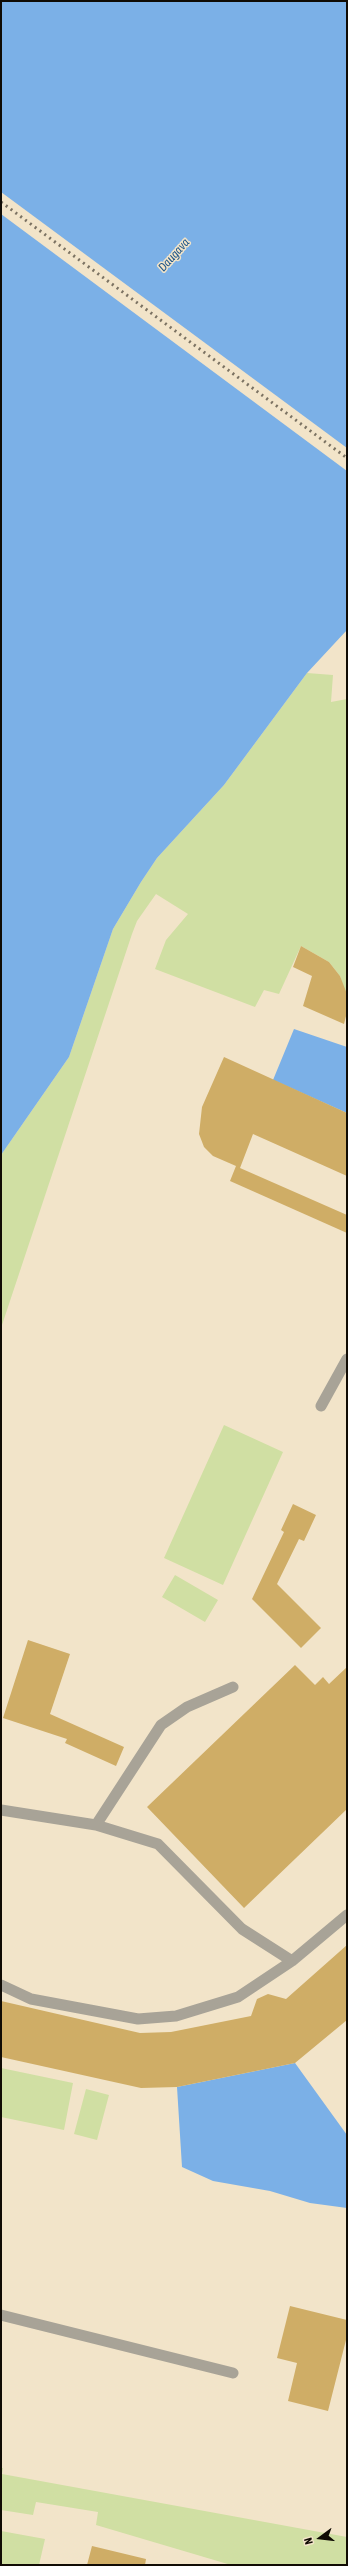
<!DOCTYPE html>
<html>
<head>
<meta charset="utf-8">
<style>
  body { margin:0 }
  #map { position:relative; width:348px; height:2566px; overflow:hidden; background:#f2e4c9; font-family:"Asap Condensed",sans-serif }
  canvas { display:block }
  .frame { position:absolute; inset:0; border:2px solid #100b04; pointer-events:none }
  .north { position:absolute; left:300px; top:2518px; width:40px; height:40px; -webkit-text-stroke:3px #f2e4c9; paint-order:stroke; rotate:255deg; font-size:11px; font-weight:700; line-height:16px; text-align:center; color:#100b04 }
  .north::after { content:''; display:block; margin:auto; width:14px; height:18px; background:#100b04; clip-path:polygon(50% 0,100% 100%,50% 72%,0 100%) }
</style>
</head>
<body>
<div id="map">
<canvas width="348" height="2566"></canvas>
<div class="frame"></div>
<div class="north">N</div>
</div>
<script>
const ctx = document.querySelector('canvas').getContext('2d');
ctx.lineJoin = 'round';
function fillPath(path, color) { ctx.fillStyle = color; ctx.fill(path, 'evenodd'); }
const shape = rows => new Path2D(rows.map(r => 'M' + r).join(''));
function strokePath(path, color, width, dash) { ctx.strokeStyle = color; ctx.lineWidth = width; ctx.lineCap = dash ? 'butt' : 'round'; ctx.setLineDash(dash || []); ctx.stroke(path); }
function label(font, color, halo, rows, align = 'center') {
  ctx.font = font + ' "Asap Condensed",sans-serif'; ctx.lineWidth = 3; ctx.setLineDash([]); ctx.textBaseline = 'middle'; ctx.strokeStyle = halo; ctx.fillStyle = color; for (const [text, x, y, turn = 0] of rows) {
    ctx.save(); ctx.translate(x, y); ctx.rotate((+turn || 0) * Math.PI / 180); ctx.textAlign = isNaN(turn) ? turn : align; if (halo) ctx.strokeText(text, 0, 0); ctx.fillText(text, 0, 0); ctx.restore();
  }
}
const green = shape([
  [307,673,333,675,331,702,347,699,347,998,340,976,329,962,301,946,279,994,264,990,255,1007,155,969,166,940,188,914,156,894,137,921,132,934,1,1328,1,1155,69,1057,113,929,141,882,157,858,224,785],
  [224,1425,283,1452,223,1585,164,1558],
  [175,1575,218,1600,205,1622,162,1597],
  [1,2068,73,2083,64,2130,1,2117],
  [86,2089,109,2095,97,2140,74,2134],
  [1,2468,3,2468,2,2474,347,2537,347,2565,231,2565,96,2525,98,2512,36,2502,33,2515,1,2510],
  [1,2531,45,2539,39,2565,1,2565]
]);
const water = shape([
  [1,1,347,1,347,630,307,673,224,785,157,858,141,882,113,929,69,1057,1,1155],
  [294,1029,347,1047,347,1113,273,1080],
  [295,2063,347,2135,347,2208,310,2203,270,2191,213,2181,182,2167,177,2087]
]);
const pier = shape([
  [1,192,347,448,347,471,1,214]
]);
const building = shape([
  [301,946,329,962,340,976,347,994,347,1012,344,1024,303,1006,312,976,293,967],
  [224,1057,347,1113,347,1176,253,1134,240,1168,347,1215,347,1233,230,1181,236,1166,213,1156,204,1147,199,1134,202,1107],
  [293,1504,316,1515,304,1541,299,1539,277,1584,321,1628,301,1648,252,1599,284,1532,281,1530],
  [28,1640,70,1654,50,1714,124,1747,116,1766,65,1743,67,1739,3,1718],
  [295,1665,315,1685,323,1677,329,1684,347,1667,347,1809,244,1908,147,1807],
  [347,1945,347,2020,295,2063,177,2087,141,2088,1,2057,1,2001,140,2033,171,2032,251,2016,257,1999,268,1994,286,1999],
  [290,2306,347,2320,347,2336,328,2411,288,2401,297,2363,277,2358],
  [92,2546,146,2559,145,2565,87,2565]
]);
const lane = shape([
  [321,1406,347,1359],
  [1,1810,96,1825,161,1725,187,1707,233,1687],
  [96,1825,158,1844,242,1929,292,1961],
  [1,1985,31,1999,138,2019,176,2016,238,1997,292,1961,347,1915],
  [1,2315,233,2373]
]);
const rail = shape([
  [1,202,347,458]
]);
const waterNames = [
  ["Daugava",174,255,-48]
];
fillPath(green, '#d0dfa3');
fillPath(water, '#7bb0e7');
fillPath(pier, '#f2e4c9');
fillPath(building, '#cfad66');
strokePath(lane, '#a8a397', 11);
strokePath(rail, '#7b7262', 3, [2, 4]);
label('italic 12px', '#1f568a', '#f2e4c9', waterNames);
</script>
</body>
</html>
